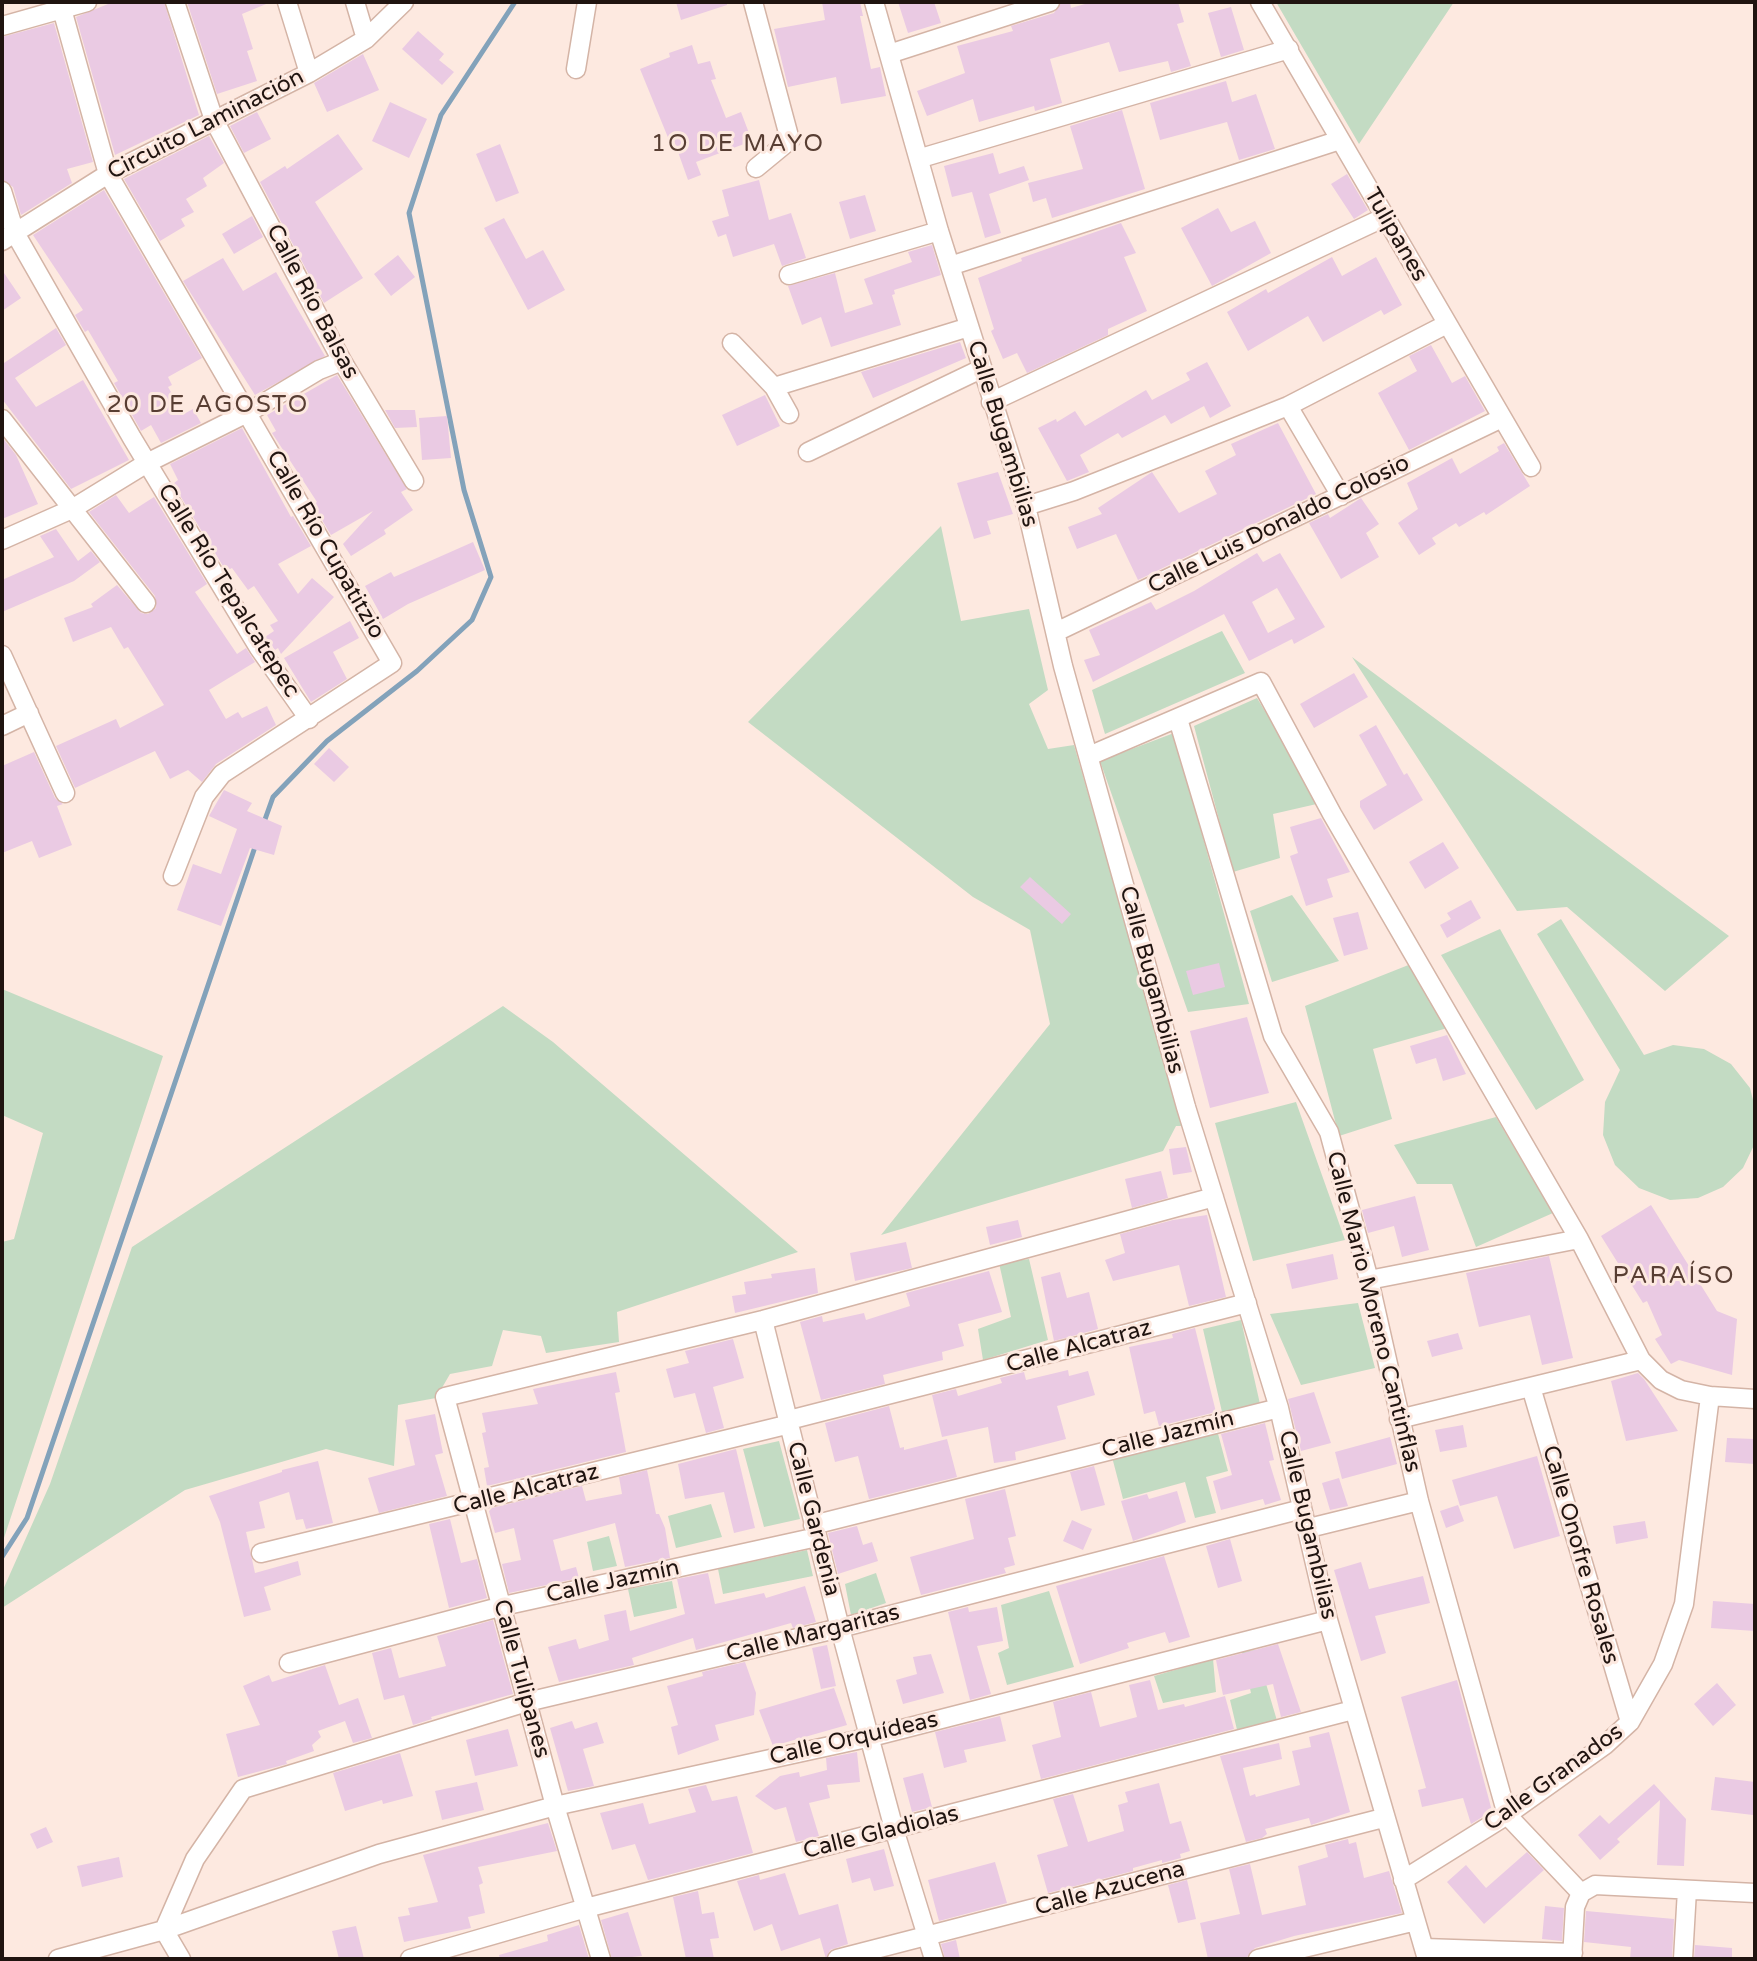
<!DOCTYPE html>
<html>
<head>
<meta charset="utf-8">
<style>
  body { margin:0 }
  #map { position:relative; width:1757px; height:1961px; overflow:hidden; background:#fde9e0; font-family:"Varela Round",sans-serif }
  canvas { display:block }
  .frame { position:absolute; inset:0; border:4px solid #201410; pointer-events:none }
</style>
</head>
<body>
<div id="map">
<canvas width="1757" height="1961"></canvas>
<div class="frame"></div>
</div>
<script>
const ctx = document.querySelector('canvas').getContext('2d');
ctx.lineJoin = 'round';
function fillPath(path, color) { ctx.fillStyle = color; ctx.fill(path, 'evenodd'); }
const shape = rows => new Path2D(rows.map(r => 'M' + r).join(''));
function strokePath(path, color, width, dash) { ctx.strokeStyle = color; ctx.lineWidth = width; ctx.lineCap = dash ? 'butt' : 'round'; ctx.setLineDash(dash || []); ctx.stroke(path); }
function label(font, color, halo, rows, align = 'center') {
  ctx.font = font + ' "Varela Round",sans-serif'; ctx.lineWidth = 6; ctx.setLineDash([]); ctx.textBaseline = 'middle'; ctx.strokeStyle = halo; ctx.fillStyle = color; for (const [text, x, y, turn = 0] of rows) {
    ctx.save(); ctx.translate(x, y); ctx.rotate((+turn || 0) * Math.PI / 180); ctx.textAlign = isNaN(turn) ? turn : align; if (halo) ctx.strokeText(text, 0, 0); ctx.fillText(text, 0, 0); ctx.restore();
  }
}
const green = shape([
  [1276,2,1454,2,1359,144],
  [941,526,961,621,1029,609,1048,690,1029,704,1048,749,1074,745,1184,1126,1176,1126,1163,1151,881,1235,1050,1024,1030,930,973,897,748,722],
  [1222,631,1245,673,1105,734,1092,690],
  [1352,657,1729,936,1665,991,1567,907,1517,911],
  [1257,698,1321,803,1273,814,1280,858,1233,872,1194,726],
  [1174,733,1249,1004,1188,1012,1100,761],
  [1292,895,1339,961,1272,982,1250,911],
  [1561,919,1644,1055,1673,1045,1704,1049,1731,1064,1750,1088,1755,1108,1755,1143,1743,1168,1723,1187,1698,1198,1670,1200,1639,1188,1615,1165,1603,1135,1605,1102,1620,1070,1537,934],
  [1500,929,1584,1080,1536,1110,1441,955],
  [1411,964,1451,1027,1373,1049,1392,1119,1339,1136,1305,1006],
  [2,989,163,1056,2,1544,2,1242,14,1239,43,1133,2,1115],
  [503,1006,553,1042,798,1252,617,1312,619,1342,546,1353,541,1336,503,1330,492,1366,450,1374,436,1398,398,1405,394,1466,326,1449,185,1490,2,1608,2,1592,50,1484,132,1247],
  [1296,1102,1345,1240,1253,1261,1215,1123],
  [1496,1117,1553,1213,1476,1247,1452,1184,1417,1184,1394,1145],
  [1029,1259,1048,1340,983,1360,978,1329,1011,1317,999,1263],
  [1358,1303,1375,1368,1301,1385,1270,1314],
  [1241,1320,1260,1404,1222,1412,1203,1329],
  [1217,1430,1228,1471,1206,1477,1216,1513,1195,1518,1185,1482,1123,1499,1112,1457],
  [779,1441,800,1519,764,1527,743,1449],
  [711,1504,722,1537,676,1548,668,1516],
  [609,1536,617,1566,593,1571,587,1542],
  [807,1550,813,1576,723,1594,718,1569],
  [876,1573,886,1603,851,1615,845,1584],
  [672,1581,677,1608,634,1617,628,1589],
  [1049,1591,1074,1667,1007,1685,998,1653,1009,1648,1001,1605],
  [1256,1650,1278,1724,1238,1734,1230,1700,1251,1693,1242,1652],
  [1213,1659,1216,1692,1163,1703,1154,1676]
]);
const stream = shape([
  [263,825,273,797,327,741,417,671,472,620,491,577,464,490,409,213,441,115,515,2],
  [2,1557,27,1518,256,844]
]);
const building = shape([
  [113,2,164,2,199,115,115,155,76,17],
  [187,2,271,2,242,14,253,49,247,51,257,81,217,94],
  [676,2,727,2,727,5,681,20],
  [822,2,860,2,863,16,860,16,871,69,880,67,886,96,841,104,836,77,788,87,774,29,825,20],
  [898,2,934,2,941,23,908,33],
  [1061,2,1070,2,1071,8,1092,2,1178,2,1184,22,1177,24,1191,66,1171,72,1168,61,1119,72,1109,42,1050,59,1062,103,1035,111,1034,106,979,122,973,99,927,116,917,91,965,73,957,46,1013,31,1011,26,1054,13],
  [1231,7,1244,50,1221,57,1208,13],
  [54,23,93,162,67,169,72,183,21,215,13,187,2,180,2,37],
  [418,31,444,54,439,60,454,72,442,85,402,49],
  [692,45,698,64,710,61,716,79,711,80,726,118,741,112,752,141,696,162,701,175,688,180,673,138,669,140,640,69,670,57,669,53],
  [363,54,379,90,327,112,314,83],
  [1226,81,1232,102,1256,94,1275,149,1239,160,1227,122,1160,140,1150,103],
  [390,102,427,119,409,158,372,141],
  [1122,110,1145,189,1052,218,1046,198,1033,202,1028,183,1083,169,1070,126],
  [257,112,271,139,244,153,230,126],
  [338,134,363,169,315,202,363,278,324,303,260,182,285,166,287,169],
  [209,136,224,163,203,178,207,186,186,199,194,212,181,219,185,226,160,241,124,179],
  [500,144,519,193,496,202,476,154],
  [993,153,999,174,1024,166,1029,180,989,194,1001,233,985,238,972,192,952,197,944,166],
  [1347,174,1368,210,1354,219,1331,184],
  [759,180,769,220,791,213,806,258,782,266,774,244,733,257,726,234,718,237,712,221,729,216,722,190],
  [104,190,202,358,168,377,172,385,168,387,184,414,193,409,201,423,161,443,151,425,141,431,114,383,118,381,88,330,85,332,75,315,83,310,33,235],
  [865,195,876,231,850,239,839,202],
  [1218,208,1231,232,1255,221,1271,253,1212,286,1181,228],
  [252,216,263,237,234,254,222,234],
  [504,218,526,259,543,250,565,290,528,310,484,228],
  [1121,223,1136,253,1124,257,1147,311,1108,329,1108,335,1027,373,1017,353,1003,359,991,331,994,329,978,278,1022,261,1021,258],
  [932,245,941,275,894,290,895,294,892,295,901,325,831,347,821,317,802,325,788,286,835,273,845,313,873,304,864,279,912,262,908,252],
  [398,255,415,277,391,296,374,274],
  [1332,257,1342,276,1376,257,1402,305,1384,315,1381,310,1323,342,1308,316,1248,351,1227,312,1266,289,1268,293],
  [223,258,243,291,276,272,325,356,255,395,183,281],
  [2,270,21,298,2,311],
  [56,328,66,345,15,378,36,407,83,380,129,460,71,489,2,399,2,360,4,363],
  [960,342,966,358,873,398,861,372],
  [1431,345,1452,383,1465,376,1485,411,1409,450,1378,393,1417,371,1409,356],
  [1207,362,1231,406,1210,418,1204,406,1171,424,1165,415,1122,438,1118,433,1080,455,1089,472,1067,481,1038,428,1056,419,1057,422,1075,411,1085,426,1146,390,1152,400,1190,380,1186,373],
  [337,375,407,489,401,492,413,510,384,530,386,534,351,556,343,544,373,511,331,535,313,505,317,502,272,433,276,431,267,415],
  [765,395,780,426,737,446,722,415],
  [385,410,415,410,417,427,395,428],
  [447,416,451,458,422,460,419,418],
  [1278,423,1316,494,1138,580,1116,534,1077,549,1068,527,1102,514,1098,508,1152,472,1179,513,1217,494,1205,471,1236,455,1231,444],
  [242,428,291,517,293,516,311,546,278,564,298,594,312,578,334,597,281,654,278,648,275,650,265,637,274,631,270,625,278,621,254,586,248,590,232,568,226,571,173,484,178,480,170,464],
  [2,437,16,455,38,504,2,519],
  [1504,443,1530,486,1486,515,1484,512,1459,527,1456,523,1432,538,1436,544,1419,555,1398,523,1418,509,1407,483,1452,458,1460,474,1499,451,1497,447],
  [998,472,1013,514,987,521,991,534,974,539,957,483],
  [116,495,129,513,154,497,207,584,195,592,237,654,246,648,255,662,209,690,226,719,238,712,242,718,267,706,276,725,216,764,202,782,188,770,170,779,155,751,75,788,56,746,116,719,120,728,164,705,128,647,124,649,111,627,73,642,64,618,93,607,91,604,117,585,141,613,148,614,156,608,155,596,89,512],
  [1361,498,1379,524,1366,533,1379,557,1341,579,1309,523,1328,514,1330,518],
  [56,529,78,561,91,551,100,562,74,581,2,612,2,580,54,557,40,536],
  [473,542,485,570,408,604,383,619,365,586,391,572,394,577],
  [1257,553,1263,562,1280,553,1325,627,1294,644,1292,639,1249,661,1224,614,1093,682,1084,660,1100,655,1089,630,1151,602,1156,610,1194,591],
  [1277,588,1295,619,1268,633,1252,602],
  [350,621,359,638,333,652,347,679,311,702,284,658],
  [1354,673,1368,697,1314,728,1300,704],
  [1376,725,1404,775,1407,773,1423,800,1374,830,1360,807,1360,801,1387,785,1359,735],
  [329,748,349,767,334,782,314,764],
  [34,752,55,798,63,804,57,806,72,845,39,858,32,841,2,853,2,766],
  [224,790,252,803,247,811,282,826,274,855,250,848,221,926,177,910,193,864,221,874,237,829,209,816],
  [1321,818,1350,872,1327,879,1333,897,1306,906,1290,856,1298,853,1290,827],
  [1443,842,1459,868,1425,889,1409,862],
  [1030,877,1071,914,1062,924,1020,887],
  [1471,900,1481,918,1447,938,1440,925,1451,919,1447,913],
  [1358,912,1368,949,1344,956,1333,918],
  [1219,963,1225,987,1193,995,1186,971],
  [1247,1017,1269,1093,1210,1108,1190,1031],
  [1447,1035,1466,1074,1443,1081,1436,1058,1416,1064,1410,1046],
  [1186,1147,1192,1172,1173,1175,1169,1149],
  [1161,1171,1168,1198,1132,1208,1125,1179],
  [1415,1196,1429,1250,1402,1257,1394,1226,1368,1233,1362,1210],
  [1651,1205,1717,1311,1737,1319,1732,1375,1679,1360,1671,1364,1655,1339,1662,1335,1647,1301,1643,1303,1601,1236],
  [1207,1215,1226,1297,1189,1306,1179,1265,1113,1281,1105,1260,1125,1253,1120,1234,1173,1220],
  [1018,1220,1022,1237,990,1245,986,1227],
  [906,1242,912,1268,855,1281,850,1253],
  [1333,1254,1338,1279,1292,1289,1286,1264],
  [1549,1256,1573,1358,1542,1365,1530,1315,1479,1327,1466,1273],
  [815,1268,818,1293,735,1313,732,1296,746,1294,744,1282,772,1278,771,1274],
  [989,1271,1002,1312,958,1324,964,1346,942,1352,943,1360,883,1375,885,1384,821,1400,800,1322,822,1316,823,1322,864,1313,866,1320,910,1306,906,1293],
  [1060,1272,1067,1298,1089,1292,1098,1329,1054,1341,1041,1277],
  [1195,1328,1216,1412,1159,1426,1155,1411,1144,1414,1129,1347,1173,1338,1172,1334],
  [1458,1333,1463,1349,1432,1357,1427,1341],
  [733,1339,744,1378,713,1387,724,1428,706,1433,695,1393,674,1398,666,1369,689,1363,685,1351],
  [1068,1370,1069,1376,1088,1371,1095,1395,1057,1406,1066,1439,1015,1452,1016,1460,994,1463,988,1427,942,1437,932,1395,956,1389,958,1396,1002,1383,1000,1378,1024,1372,1026,1380],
  [616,1372,620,1392,615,1393,626,1452,487,1486,484,1468,489,1467,482,1433,486,1432,482,1413,538,1404,533,1389],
  [1638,1373,1644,1379,1678,1431,1626,1441,1611,1381],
  [1314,1392,1331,1443,1301,1451,1288,1399],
  [889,1406,900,1448,904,1447,904,1450,947,1439,957,1477,869,1499,858,1456,835,1462,825,1423],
  [435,1414,443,1453,435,1455,447,1496,379,1513,368,1478,415,1465,405,1420],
  [1265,1423,1274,1460,1269,1461,1281,1500,1265,1505,1263,1499,1221,1510,1213,1481,1232,1475,1221,1434],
  [1463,1425,1467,1447,1440,1452,1435,1430],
  [1390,1437,1397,1464,1342,1479,1335,1452],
  [1727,1438,1755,1439,1755,1464,1725,1462],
  [736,1449,755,1528,734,1533,724,1492,685,1499,678,1464],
  [1537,1456,1560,1536,1514,1549,1497,1496,1460,1506,1452,1480],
  [318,1461,333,1523,306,1529,303,1519,296,1520,289,1492,259,1502,265,1528,246,1532,255,1573,298,1561,301,1575,264,1587,271,1610,244,1617,220,1522,209,1496,282,1472,282,1470],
  [1094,1466,1105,1505,1081,1511,1070,1472],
  [647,1470,656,1514,659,1514,665,1528,670,1558,625,1567,615,1523,553,1540,561,1571,576,1567,579,1578,509,1593,502,1564,521,1560,514,1528,495,1533,489,1511,492,1508,582,1486,586,1501,622,1494,619,1477],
  [1339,1478,1348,1506,1330,1510,1322,1483],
  [1005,1489,1016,1536,1008,1538,1015,1565,1004,1568,1006,1573,921,1595,910,1557,974,1539,965,1499],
  [1177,1491,1186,1522,1133,1541,1121,1501,1147,1494,1149,1499],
  [1458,1505,1464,1521,1446,1528,1440,1511],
  [450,1519,461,1563,477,1559,487,1598,449,1608,429,1524],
  [1072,1520,1092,1529,1083,1550,1063,1541],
  [1645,1521,1648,1538,1616,1544,1613,1526],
  [857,1526,863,1545,872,1542,878,1561,838,1574,828,1533],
  [1230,1539,1242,1581,1218,1588,1206,1546],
  [1164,1556,1190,1637,1169,1643,1165,1632,1127,1643,1129,1648,1080,1664,1056,1586],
  [1361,1562,1369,1589,1423,1576,1430,1603,1375,1616,1386,1653,1361,1661,1334,1570],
  [708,1573,715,1604,764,1593,766,1598,805,1586,816,1622,793,1628,791,1623,696,1650,693,1638,632,1658,634,1665,559,1682,548,1647,576,1639,579,1649,609,1640,604,1615,626,1610,630,1631,685,1614,677,1579],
  [1713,1601,1755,1604,1755,1631,1711,1628],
  [968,1607,969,1612,997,1607,1003,1641,977,1646,991,1694,970,1700,948,1612],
  [493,1620,513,1694,431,1717,432,1719,413,1725,404,1695,384,1700,372,1653,391,1648,399,1678,446,1666,437,1636],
  [1278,1644,1301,1712,1281,1717,1273,1684,1223,1695,1216,1660],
  [827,1645,836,1686,821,1689,812,1648],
  [931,1654,944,1693,903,1704,896,1680,917,1674,913,1657],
  [745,1662,756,1693,754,1715,715,1725,719,1740,678,1755,671,1727,678,1725,667,1686,703,1676,702,1672],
  [325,1665,339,1705,358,1698,372,1738,353,1743,345,1721,318,1731,321,1737,312,1745,314,1751,286,1761,287,1764,238,1777,226,1734,260,1725,243,1686,269,1675,272,1682],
  [1150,1680,1158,1710,1184,1704,1185,1707,1225,1696,1234,1729,1041,1779,1032,1745,1061,1737,1053,1702,1091,1692,1100,1727,1137,1717,1129,1685],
  [1457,1680,1492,1811,1471,1824,1463,1798,1422,1807,1418,1790,1426,1788,1401,1697],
  [1717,1683,1736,1705,1713,1726,1694,1704],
  [834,1688,847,1725,773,1746,759,1710],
  [1000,1716,1006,1741,964,1750,967,1762,944,1768,935,1732],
  [572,1721,575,1729,597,1722,604,1743,583,1749,594,1786,568,1791,550,1728],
  [508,1729,518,1766,475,1776,466,1740],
  [1329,1732,1350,1812,1311,1825,1309,1818,1265,1829,1267,1834,1262,1838,1246,1842,1220,1756,1279,1743,1282,1759,1243,1768,1250,1796,1255,1794,1256,1797,1300,1785,1292,1751,1311,1747,1309,1737],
  [857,1752,860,1782,827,1785,830,1798,809,1803,819,1836,796,1842,786,1807,775,1810,755,1796,780,1776,799,1772,800,1777,827,1770,826,1758],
  [400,1753,413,1796,383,1804,382,1800,345,1811,333,1773],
  [923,1773,932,1807,912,1812,903,1778],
  [1715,1777,1755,1782,1753,1815,1711,1810],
  [477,1782,484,1810,442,1820,435,1791],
  [1159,1783,1170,1824,1181,1821,1190,1851,1180,1854,1181,1858,1162,1863,1162,1860,1133,1868,1133,1871,1048,1893,1037,1855,1068,1846,1053,1799,1073,1794,1088,1842,1124,1831,1118,1805,1128,1802,1125,1792],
  [1654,1784,1686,1819,1684,1866,1657,1865,1660,1800,1617,1839,1620,1842,1600,1860,1578,1835,1600,1815,1609,1824],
  [706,1785,712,1801,737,1796,753,1853,648,1880,635,1844,612,1850,600,1813,643,1803,649,1824,696,1812,688,1789],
  [548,1823,557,1851,478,1867,483,1883,479,1885,485,1913,468,1917,471,1928,404,1942,398,1917,410,1915,408,1908,438,1902,423,1855],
  [46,1827,53,1842,37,1849,30,1834],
  [1348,1839,1349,1844,1356,1842,1364,1878,1389,1871,1402,1913,1294,1936,1255,1948,1247,1957,1208,1959,1200,1923,1240,1914,1229,1869,1250,1864,1262,1915,1306,1905,1298,1866,1328,1857,1325,1845],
  [884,1849,894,1886,874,1891,870,1878,852,1883,846,1859],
  [1527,1852,1544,1870,1484,1924,1447,1882,1466,1865,1486,1888],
  [119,1857,123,1877,82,1887,77,1866],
  [995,1862,1007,1903,939,1921,928,1880],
  [785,1873,799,1915,838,1904,848,1944,830,1950,826,1959,820,1938,781,1951,772,1924,754,1931,737,1881,759,1875,760,1880],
  [1187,1880,1196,1919,1178,1923,1168,1885],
  [698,1891,702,1914,714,1912,719,1938,710,1939,714,1959,686,1959,673,1897],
  [1545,1906,1564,1908,1562,1941,1542,1939],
  [1586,1911,1674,1919,1672,1959,1630,1959,1631,1947,1584,1942],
  [628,1912,642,1956,612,1959,601,1920],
  [579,1925,589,1959,500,1959,499,1955,548,1941,547,1935],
  [356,1926,364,1959,339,1959,332,1931],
  [956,1940,960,1959,945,1959,941,1944],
  [1695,1945,1732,1948,1732,1959,1694,1959]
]);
const minor = shape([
  [60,2,108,174,392,663,222,774,204,797,173,876],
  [175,2,214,120,342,361,414,481],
  [287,2,309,73],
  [355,2,366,39],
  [753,2,790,140,756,168],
  [874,2,939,231,1026,506,1063,666,1186,1107,1279,1408,1328,1620,1427,1959],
  [1260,2,1531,467],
  [2,26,87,2],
  [889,54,1050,2],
  [576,69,587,2],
  [921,158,1289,49],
  [2,191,15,233,132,438,259,648,309,719],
  [2,241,108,174,309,73,366,39,404,2],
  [950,266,1340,140],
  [789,275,939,231],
  [732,343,774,387,789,414],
  [774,387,969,327],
  [991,402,1385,217],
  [1288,406,1341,496],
  [2,419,146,603],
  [808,452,981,369],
  [1026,506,1074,491,1288,406,1447,324],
  [2,540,72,509,147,463,249,412,319,370,342,361],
  [1056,632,1502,418],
  [2,655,65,793],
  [1178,719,1273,1036,1329,1132,1369,1280,1419,1501,1507,1815,1581,1893],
  [2,726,29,713],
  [1089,756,1261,682,1332,814,1579,1239,1641,1360,1661,1380,1681,1390,1710,1396,1755,1399],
  [1369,1280,1579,1239],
  [763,1320,840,1628,894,1829,934,1959],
  [1531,1387,1630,1722],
  [1399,1419,1641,1360],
  [789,1420,1247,1303],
  [813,1525,1279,1408],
  [1309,1528,1419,1501],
  [261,1553,790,1424],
  [289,1663,503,1606,817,1537],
  [1403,1880,1507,1815,1605,1745,1630,1722,1663,1664,1684,1604,1710,1396],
  [164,1930,195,1859,243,1789,527,1702,840,1628,1302,1509],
  [164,1930,181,1959],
  [1424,1948,1573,1953],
  [58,1959,164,1930,379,1854,555,1806,871,1737,1328,1620],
  [410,1959,586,1908,1353,1710],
  [601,1959,555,1806,445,1397,763,1320,1214,1197],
  [837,1959,1383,1818],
  [1258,1959,1416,1921],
  [1572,1959,1575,1907,1581,1893,1595,1885,1755,1893],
  [1683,1959,1687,1890]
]);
const streetNames = [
  ["Circuito Laminación",206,125,-27],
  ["Tulipanes",1395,235,60],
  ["Calle Río Balsas",312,302,62],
  ["Calle Bugambilias",1002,434,73],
  ["Calle Luis Donaldo Colosio",1279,525,-26],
  ["Calle Río Cupatitzio",325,545,60],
  ["Calle Río Tepalcatepec",228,591,58],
  ["Calle Bugambilias",1151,980,75],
  ["Calle Mario Moreno Cantinflas",1373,1312,76],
  ["Calle Alcatraz",1079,1347,-15],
  ["Calle Jazmín",1168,1435,-14],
  ["Calle Alcatraz",526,1490,-14],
  ["Calle Gardenia",813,1519,76],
  ["Calle Bugambilias",1307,1525,77],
  ["Calle Onofre Rosales",1580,1555,74],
  ["Calle Jazmín",613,1582,-12],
  ["Calle Margaritas",813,1634,-14],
  ["Calle Tulipanes",521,1679,75],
  ["Calle Orquídeas",854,1739,-13],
  ["Calle Granados",1554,1778,-36],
  ["Calle Gladiolas",881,1833,-14],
  ["Calle Azucena",1110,1889,-15]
];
const neighbourhoodNames = [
  ["1O DE MAYO",738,145],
  ["20 DE AGOSTO",208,406],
  ["PARAÍSO",1674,1277]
];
fillPath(green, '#c3dbc3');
strokePath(stream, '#83a2ba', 5);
fillPath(building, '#eacae3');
strokePath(minor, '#d4b4a6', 21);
strokePath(minor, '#fff', 18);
label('23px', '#201410', '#fde9e0', streetNames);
ctx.letterSpacing = '2px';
label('24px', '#583e33', '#fde9e0', neighbourhoodNames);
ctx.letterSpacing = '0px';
</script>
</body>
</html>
